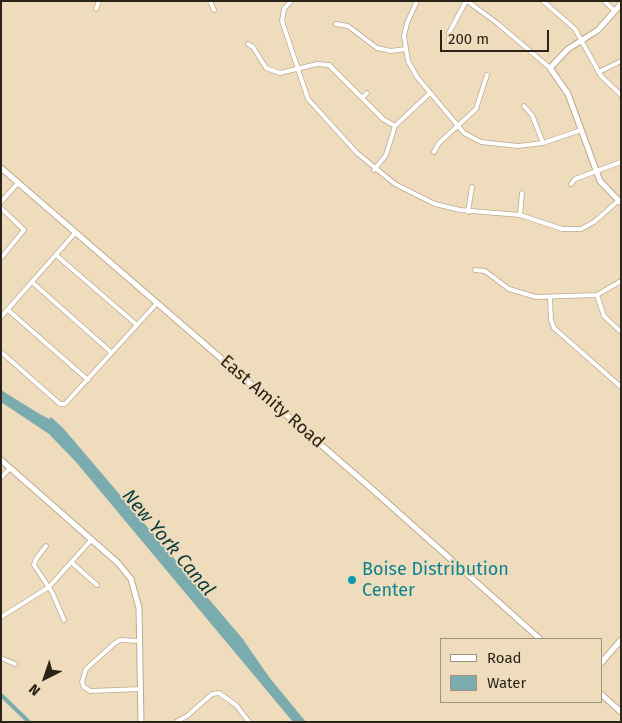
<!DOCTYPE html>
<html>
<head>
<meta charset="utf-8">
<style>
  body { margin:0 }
  #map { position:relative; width:622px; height:723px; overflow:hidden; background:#eedcbd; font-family:"Fira Sans",sans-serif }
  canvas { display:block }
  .frame { position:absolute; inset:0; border:2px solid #2a2317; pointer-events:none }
  .legend { position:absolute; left:440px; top:638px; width:162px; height:65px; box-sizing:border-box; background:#eedcbd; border:1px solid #a0927b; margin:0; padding:6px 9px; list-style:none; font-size:15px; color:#2a2317 }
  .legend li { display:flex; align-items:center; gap:10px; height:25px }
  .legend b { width:25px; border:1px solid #a0927b }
  .north { position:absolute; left:20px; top:653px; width:50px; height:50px; -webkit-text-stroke:4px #eedcbd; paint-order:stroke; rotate:221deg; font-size:14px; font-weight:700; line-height:20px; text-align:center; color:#2a2317 }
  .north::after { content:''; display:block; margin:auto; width:18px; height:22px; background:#2a2317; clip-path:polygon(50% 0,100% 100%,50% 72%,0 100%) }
  .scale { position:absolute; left:440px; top:30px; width:109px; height:22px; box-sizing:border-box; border:2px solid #2a2317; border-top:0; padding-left:6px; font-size:15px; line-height:18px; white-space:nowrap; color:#2a2317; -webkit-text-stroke:4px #eedcbd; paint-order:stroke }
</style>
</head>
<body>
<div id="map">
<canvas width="622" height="723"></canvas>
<div class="frame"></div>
<ul class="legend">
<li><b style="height:6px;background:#fff"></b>Road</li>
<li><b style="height:14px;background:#7aabae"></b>Water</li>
</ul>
<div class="north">N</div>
<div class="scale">200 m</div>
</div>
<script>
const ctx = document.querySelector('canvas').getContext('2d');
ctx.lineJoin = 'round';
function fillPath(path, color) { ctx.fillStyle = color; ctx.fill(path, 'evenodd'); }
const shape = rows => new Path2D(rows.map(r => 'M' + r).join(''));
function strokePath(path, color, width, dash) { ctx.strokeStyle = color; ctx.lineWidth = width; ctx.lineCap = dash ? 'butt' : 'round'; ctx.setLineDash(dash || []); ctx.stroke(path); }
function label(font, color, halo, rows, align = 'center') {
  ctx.font = font + ' "Fira Sans",sans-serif'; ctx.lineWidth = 4; ctx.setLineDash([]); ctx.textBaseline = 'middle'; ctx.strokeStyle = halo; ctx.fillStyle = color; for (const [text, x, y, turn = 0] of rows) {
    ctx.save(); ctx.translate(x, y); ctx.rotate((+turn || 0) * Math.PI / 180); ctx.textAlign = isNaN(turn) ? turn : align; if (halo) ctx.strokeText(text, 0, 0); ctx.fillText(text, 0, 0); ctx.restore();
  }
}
const water = shape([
  [1,390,38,413,49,419,51,417,63,428,242,638,269,677,306,722,293,722,76,462,49,434,1,402]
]);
const canal = shape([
  [1,695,29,722]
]);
const minor = shape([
  [210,1,214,10],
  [291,1,284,9,282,21,308,99,357,153,395,184,435,204,460,210,520,215,562,229,581,229,594,222,618,201],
  [417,1,407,23,404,36,408,61,417,77,464,133,481,142,518,146,543,143,581,130],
  [467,1,497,23,550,68],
  [543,1,575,29,601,76,621,95],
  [604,1,615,11],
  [96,9,99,1],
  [336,24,348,26,377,48,391,51,405,49],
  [449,42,449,33,466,1],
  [248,44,253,47,266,68,280,73,317,64,329,65,383,119,395,126],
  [599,72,621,61],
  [362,98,367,93],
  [524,106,532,115,543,143],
  [434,152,439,143,476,109,487,75],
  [374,170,386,155,395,126,430,93],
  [571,184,575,179,621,162],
  [1,202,18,183],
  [1,208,24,230,1,258],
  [468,212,472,187],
  [520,215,522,193],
  [56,255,137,325],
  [475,270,485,271,509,289,536,297,597,295,621,281],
  [32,282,112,353],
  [597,295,604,316,621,332],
  [550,297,551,320,554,328,621,387],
  [8,310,88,380],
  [1,317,75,233],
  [1,352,60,404,65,404,157,303],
  [1,478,10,468],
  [46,546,36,559,34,565,52,592,64,620],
  [71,562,97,585],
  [1,617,49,587,92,539],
  [140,641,120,640,115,643,86,669,82,682,84,687,90,691,141,689],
  [1,658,15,664],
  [176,722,187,716,212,694,219,693,236,705,249,722]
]);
const tertiary = shape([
  [621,4,598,30,568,49,550,68,568,94,600,181,621,203],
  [1,168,372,489,540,639],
  [1,460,118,563,131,579,139,608,141,722],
  [601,663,621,640],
  [601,694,621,712]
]);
const markers = [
  [352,580,5,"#0f9aa8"]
];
const streetNames = [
  ["East Amity Road",272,402,41]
];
const cultureNames = [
  ["Boise Distribution",362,570],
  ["Center",362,591]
];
const waterNames = [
  ["New York Canal",168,543,50]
];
fillPath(water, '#7aabae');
strokePath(canal, '#7aabae', 4);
strokePath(minor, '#bcaa8d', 5.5);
strokePath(tertiary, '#bcaa8d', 7);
strokePath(minor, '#fff', 4);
strokePath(tertiary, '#fff', 5);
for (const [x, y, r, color] of markers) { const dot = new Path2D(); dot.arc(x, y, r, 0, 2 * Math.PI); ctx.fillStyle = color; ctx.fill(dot); strokePath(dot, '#eedcbd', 2); }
label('18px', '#2a2317', '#eedcbd', streetNames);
label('18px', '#0d838f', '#eedcbd', cultureNames, 'left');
label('italic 19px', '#0b3c3e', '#eedcbd', waterNames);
</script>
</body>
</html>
